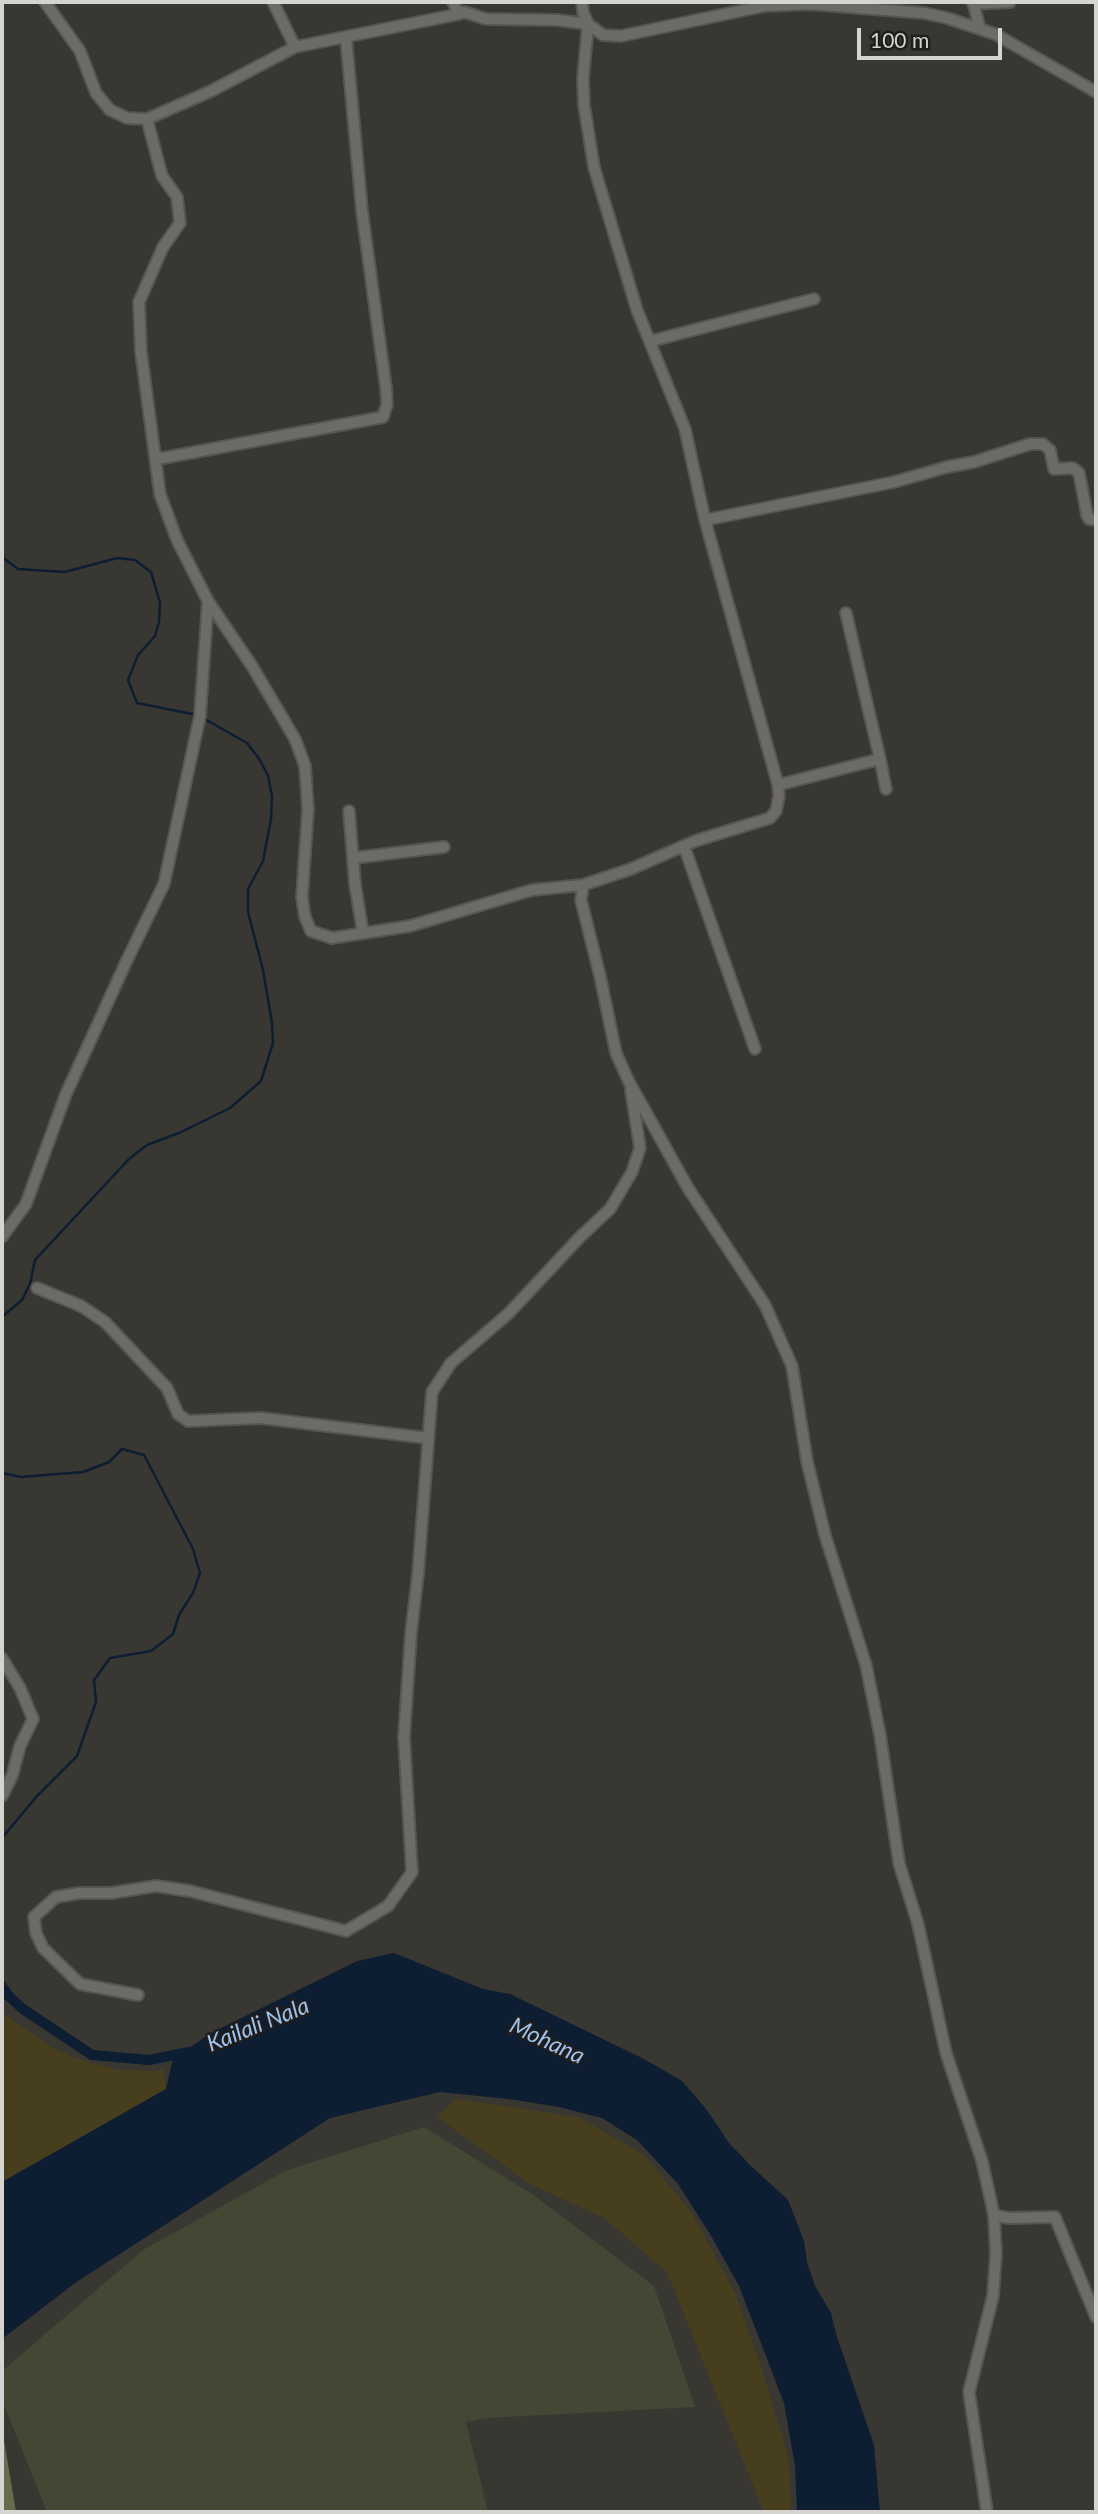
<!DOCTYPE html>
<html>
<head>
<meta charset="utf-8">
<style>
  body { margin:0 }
  #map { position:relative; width:1098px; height:2514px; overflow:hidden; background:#383732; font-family:Lato,sans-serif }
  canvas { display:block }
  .frame { position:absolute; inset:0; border:4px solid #d5d4d1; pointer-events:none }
  .scale { position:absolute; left:857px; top:28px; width:145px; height:32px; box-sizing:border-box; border:4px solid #d5d4d1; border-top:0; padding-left:9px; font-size:21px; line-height:24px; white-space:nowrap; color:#d5d4d1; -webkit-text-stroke:5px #1f1e1c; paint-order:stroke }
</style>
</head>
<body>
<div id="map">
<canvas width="1098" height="2514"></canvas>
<div class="frame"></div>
<div class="scale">100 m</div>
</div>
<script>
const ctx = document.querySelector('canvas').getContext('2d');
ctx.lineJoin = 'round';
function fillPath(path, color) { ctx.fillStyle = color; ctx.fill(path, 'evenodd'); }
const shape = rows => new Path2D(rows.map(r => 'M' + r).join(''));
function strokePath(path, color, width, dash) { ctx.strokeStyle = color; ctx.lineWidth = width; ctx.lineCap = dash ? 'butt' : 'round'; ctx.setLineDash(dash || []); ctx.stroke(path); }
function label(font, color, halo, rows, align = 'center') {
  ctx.font = font + ' Lato,sans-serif'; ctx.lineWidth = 5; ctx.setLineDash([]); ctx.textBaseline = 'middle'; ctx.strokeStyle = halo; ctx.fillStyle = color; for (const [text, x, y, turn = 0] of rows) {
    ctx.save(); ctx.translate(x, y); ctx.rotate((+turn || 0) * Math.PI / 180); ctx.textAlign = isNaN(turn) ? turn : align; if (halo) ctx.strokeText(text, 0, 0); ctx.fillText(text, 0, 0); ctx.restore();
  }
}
const green = shape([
  [424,2127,532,2194,654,2286,695,2407,487,2418,466,2422,488,2512,47,2512,2,2400,2,2371,143,2250,287,2170]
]);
const forest = shape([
  [2,2428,16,2512,2,2512]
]);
const sand = shape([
  [2,2012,51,2047,75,2058,119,2070,158,2071,163,2068,166,2089,2,2182],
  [456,2099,578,2117,643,2154,691,2212,735,2293,762,2369,789,2460,791,2512,764,2512,667,2272,604,2218,530,2184,437,2117]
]);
const water = shape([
  [394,1953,483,1989,510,1994,644,2059,682,2081,707,2110,729,2143,751,2166,788,2200,804,2241,807,2262,815,2286,831,2313,836,2334,874,2445,880,2512,797,2512,795,2466,784,2403,739,2286,710,2234,678,2184,637,2140,602,2118,559,2107,509,2099,440,2092,330,2118,75,2283,2,2339,2,2182,166,2089,173,2059,211,2033,357,1961]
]);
const stream = shape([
  [2,557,18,569,65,572,117,558,135,560,151,572,160,603,159,622,155,636,138,655,128,680,137,703,197,715],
  [2,1317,22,1300,30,1284,35,1260,129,1159,147,1145,179,1133,230,1108,261,1081,273,1043,272,1023,263,970,248,912,248,889,263,861,271,819,272,796,268,776,260,760,247,743,203,718],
  [2,1473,21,1477,83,1472,109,1462,122,1449,144,1455,193,1549,200,1573,193,1593,179,1615,173,1634,151,1651,110,1658,94,1680,96,1702,77,1756,37,1796,2,1838],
  [2,1980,23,2009]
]);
const canal = shape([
  [2,1990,23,2009,92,2055,149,2060,194,2051]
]);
const minor = shape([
  [273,2,295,47],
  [453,2,459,14,464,12,486,19,557,20,588,24,603,35,621,36,764,6,809,4,924,13,947,18,995,34,1096,92],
  [582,2,583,12,588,24,583,79,584,105,594,167,637,310,685,429,705,520,778,785,779,796,776,811,770,818,695,841,631,869,583,885,581,900,600,976,616,1053,629,1082,688,1188,765,1305,792,1366,807,1461,825,1535,866,1665,880,1735,899,1863,918,1924,946,2053,982,2161,994,2215,996,2254,993,2296,969,2392,987,2512],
  [973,2,980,29],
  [973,4,1010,2],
  [147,119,211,91,295,47,459,14],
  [651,341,814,299],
  [155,457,163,458,383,417,387,404,386,388,362,211,346,38],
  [705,520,894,482,947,467,974,462,1030,444,1043,444,1050,450,1054,469,1073,468,1079,473,1087,515,1089,519,1096,520],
  [208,601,252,666,295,739,305,766,308,809,302,897,305,917,311,931,332,938,410,926,532,890,583,885],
  [880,759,886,789],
  [778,785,880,759,846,613],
  [349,811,355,884,363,933],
  [684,846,755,1049],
  [353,858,444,847],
  [2,1237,26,1204,66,1094,127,960,164,884,200,716,208,601,177,540,160,494,141,352,139,302,163,247,180,223,177,197,162,176,147,119,127,118,110,110,96,93,80,51,45,2],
  [37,1288,81,1306,105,1322,167,1388,178,1414,188,1421,261,1418,427,1438],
  [2,1658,20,1688,33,1719,20,1746,12,1776,2,1796],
  [138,1995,80,1984,43,1948,36,1933,34,1917,56,1897,80,1893,111,1893,156,1886,190,1891,346,1931,388,1906,412,1872,404,1737,411,1633,418,1574,432,1392,451,1363,509,1313,580,1237,610,1209,632,1172,640,1148,631,1090],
  [994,2215,1008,2218,1055,2217,1096,2317]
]);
const waterNames = [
  ["Kailali Nala",258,2025,-22],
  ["Mohana",547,2041,25]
];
fillPath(green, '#434734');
fillPath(forest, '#666c4d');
fillPath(sand, '#473e1e');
fillPath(water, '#0d1d32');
strokePath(stream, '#0d1d32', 2.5);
strokePath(canal, '#0d1d32', 10);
strokePath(minor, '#565551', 14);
strokePath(minor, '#6d6b66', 10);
label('italic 23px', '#9fc1f0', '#1f1e1c', waterNames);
</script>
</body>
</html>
